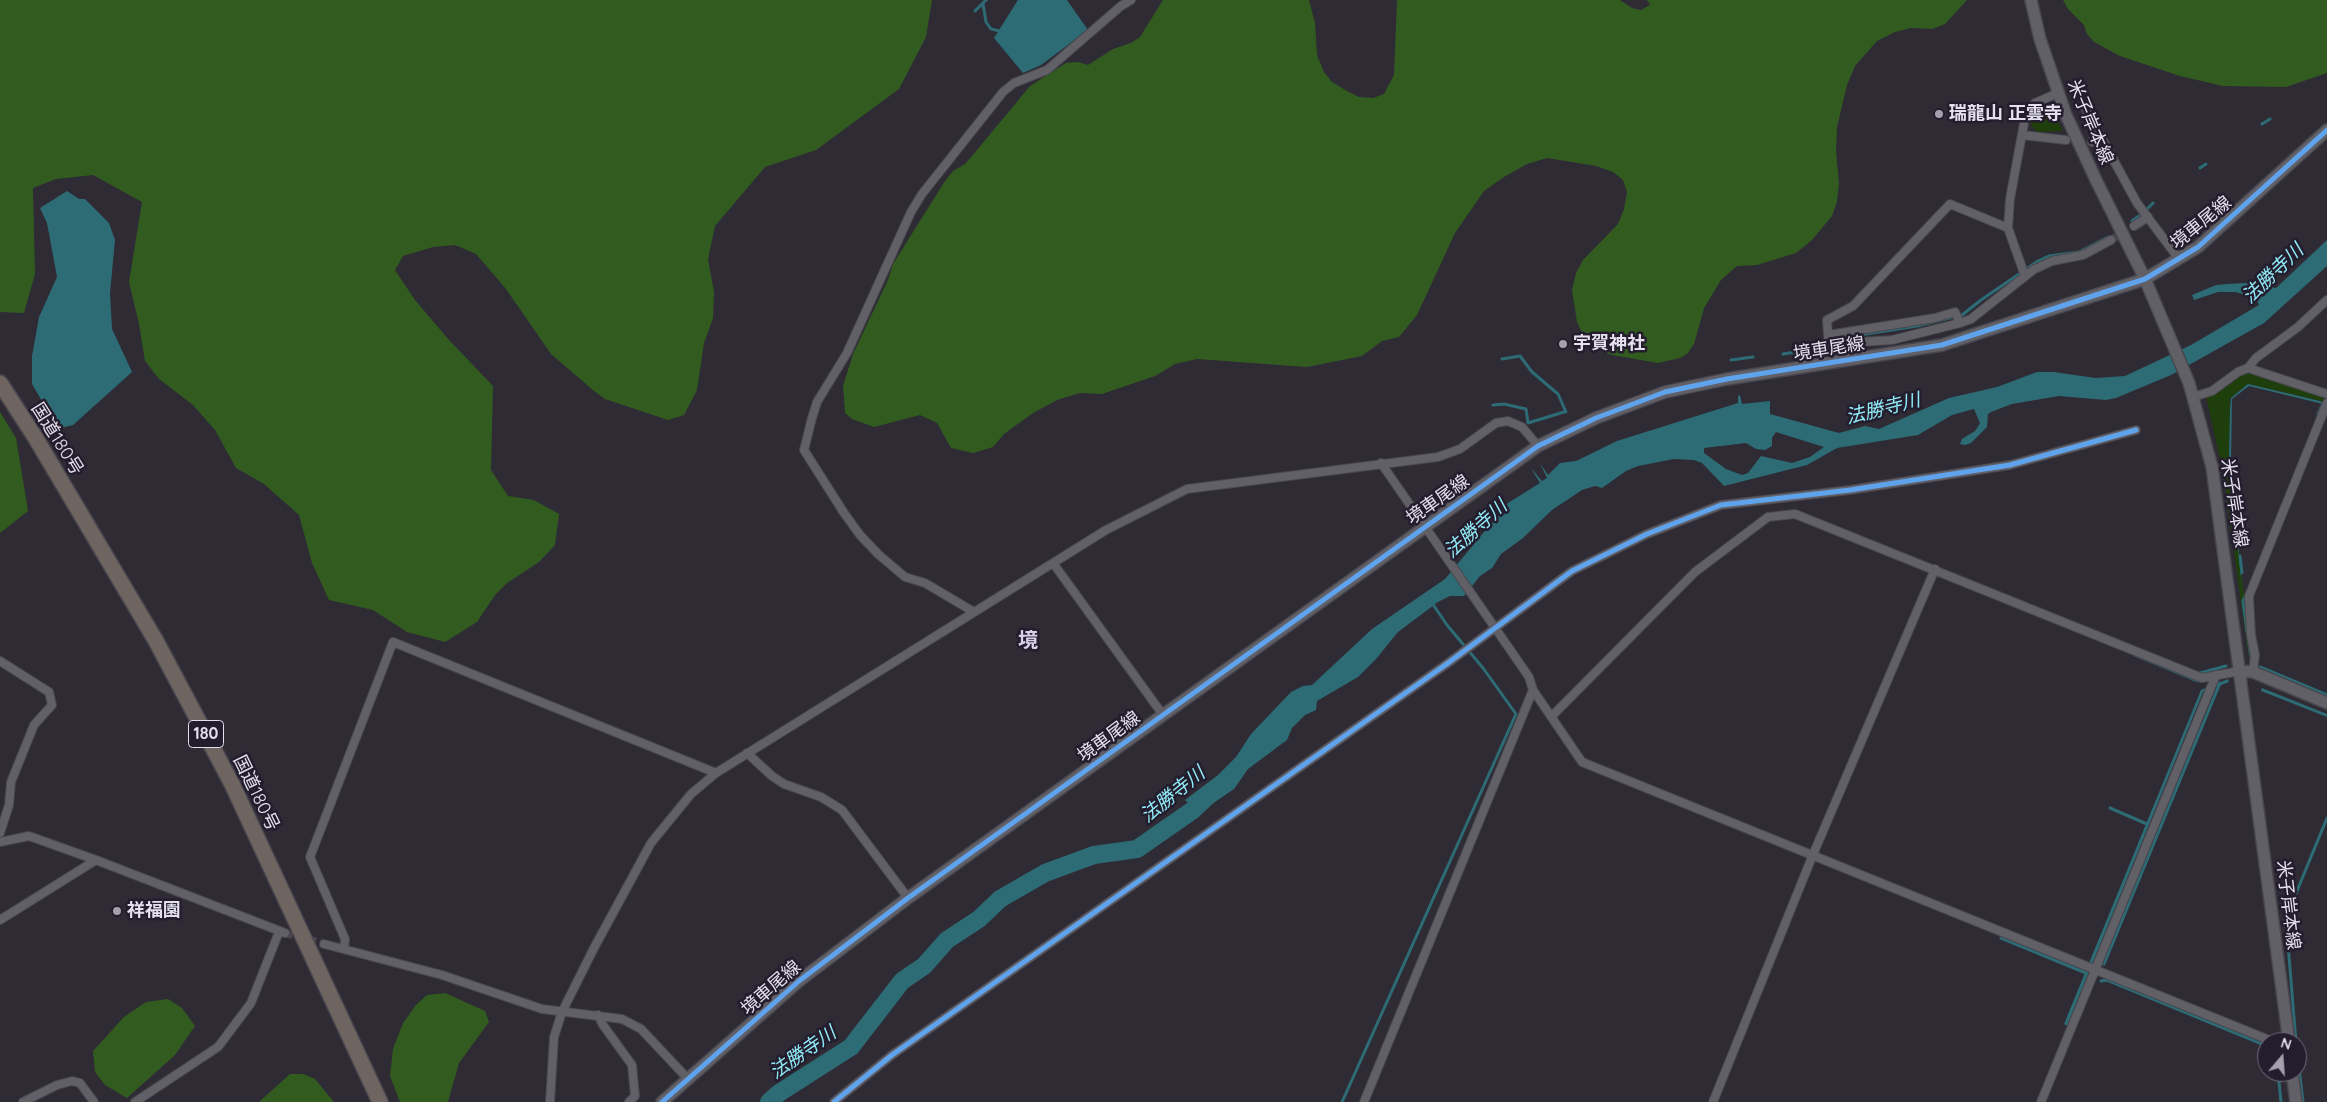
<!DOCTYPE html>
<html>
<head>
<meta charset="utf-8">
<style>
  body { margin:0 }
  #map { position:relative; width:2327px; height:1102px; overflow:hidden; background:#2e2b35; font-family:Quicksand,sans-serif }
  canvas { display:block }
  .north { position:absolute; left:2257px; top:1032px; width:50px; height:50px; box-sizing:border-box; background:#231d2e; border:1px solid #706b7a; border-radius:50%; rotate:18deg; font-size:14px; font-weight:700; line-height:20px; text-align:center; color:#e4e1ed }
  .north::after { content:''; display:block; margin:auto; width:18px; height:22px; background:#a4a1ad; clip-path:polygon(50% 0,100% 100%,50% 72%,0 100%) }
</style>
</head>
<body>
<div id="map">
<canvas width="2327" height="1102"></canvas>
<div class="north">N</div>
</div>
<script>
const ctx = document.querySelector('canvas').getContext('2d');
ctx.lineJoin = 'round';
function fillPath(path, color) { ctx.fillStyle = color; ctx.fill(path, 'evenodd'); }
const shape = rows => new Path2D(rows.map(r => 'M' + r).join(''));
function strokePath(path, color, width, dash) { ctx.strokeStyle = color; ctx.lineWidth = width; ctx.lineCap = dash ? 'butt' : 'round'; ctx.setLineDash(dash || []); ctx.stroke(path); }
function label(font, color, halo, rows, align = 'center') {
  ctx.font = font + ' Quicksand,"Noto Sans JP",sans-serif'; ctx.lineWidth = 5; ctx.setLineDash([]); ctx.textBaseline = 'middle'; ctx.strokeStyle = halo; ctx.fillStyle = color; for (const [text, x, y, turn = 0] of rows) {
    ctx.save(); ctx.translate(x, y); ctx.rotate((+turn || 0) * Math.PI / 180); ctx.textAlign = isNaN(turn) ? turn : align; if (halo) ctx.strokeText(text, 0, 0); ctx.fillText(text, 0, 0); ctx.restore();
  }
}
const green = shape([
  [2040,108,2053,114,2063,131,2037,132,2031,125,2034,113],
  [2247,371,2323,395,2325,402,2248,384,2230,398,2229,460,2251,659,2248,653,2223,472,2206,396,2238,375]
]);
const forest = shape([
  [0,0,932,0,926,37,899,89,816,150,765,167,715,226,708,259,714,292,713,318,704,343,697,390,684,415,668,420,605,399,594,391,551,354,506,289,476,254,455,245,433,247,403,256,395,270,415,300,449,340,493,386,491,470,508,496,534,500,559,514,555,545,539,562,507,583,495,595,477,622,445,642,407,632,373,610,329,600,312,563,299,515,264,484,236,468,215,430,193,405,159,379,145,361,139,324,129,282,142,202,93,175,56,179,33,188,35,274,24,313,0,312],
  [1163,0,1309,0,1315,23,1317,55,1324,72,1332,82,1347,91,1359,97,1373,98,1384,94,1394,75,1397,0,1620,0,1632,8,1641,10,1650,5,1647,0,1967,0,1945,24,1932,29,1911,28,1895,32,1877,41,1855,66,1847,85,1837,127,1836,151,1839,184,1837,202,1832,216,1812,240,1796,253,1757,265,1737,266,1721,280,1704,308,1694,344,1687,354,1680,358,1658,363,1612,355,1589,347,1577,322,1572,290,1576,273,1583,260,1618,224,1624,209,1627,192,1623,180,1613,172,1596,166,1547,158,1527,164,1504,177,1484,191,1455,233,1417,315,1399,337,1382,341,1362,356,1307,367,1197,359,1175,364,1155,376,1102,394,1080,393,1057,400,1033,413,1004,434,993,447,973,453,951,448,937,423,920,415,874,427,852,419,845,413,843,386,853,354,888,280,893,264,945,181,953,171,965,164,972,156,1030,86,1066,63,1078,62,1088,65,1113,49,1131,43,1140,37],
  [2063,0,2327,0,2327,73,2286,87,2223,86,2180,76,2120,56,2094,42,2087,34,2084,25,2068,9],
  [0,412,16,438,28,511,0,533],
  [445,993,485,1011,489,1022,459,1063,448,1102,400,1102,390,1076,393,1049,403,1023,416,1005,427,995],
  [168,999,182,1008,195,1026,175,1055,127,1098,105,1085,95,1072,93,1051,124,1017,146,1002],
  [290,1074,303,1074,315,1079,334,1102,259,1102]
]);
const water = shape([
  [1018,0,1067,0,1088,30,1041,65,1023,73,994,38],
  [67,191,79,199,85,199,109,223,115,240,110,293,112,329,132,372,73,425,61,428,56,425,32,384,32,356,39,317,57,277,47,223,40,208],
  [2327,240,2327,266,2264,323,2171,375,2116,398,2106,400,2059,396,2012,404,1991,412,1988,414,1987,427,1971,443,1965,445,1960,444,1962,439,1975,431,1980,423,1974,409,1952,415,1918,435,1837,448,1807,465,1724,486,1702,463,1694,460,1674,459,1638,466,1626,471,1602,488,1595,486,1582,490,1552,510,1523,538,1501,554,1492,568,1480,576,1464,596,1450,596,1438,602,1398,632,1376,659,1358,677,1317,701,1316,710,1305,715,1292,728,1287,740,1248,769,1234,789,1199,813,1185,800,1218,775,1236,757,1251,734,1291,692,1303,686,1312,685,1372,629,1445,579,1508,503,1540,483,1531,468,1542,481,1547,478,1540,463,1548,475,1560,463,1576,461,1617,441,1738,403,1738,396,1740,395,1742,404,1770,401,1770,414,1839,433,1865,426,1879,429,1949,398,1997,387,2037,372,2054,372,2095,378,2125,376,2191,345,2259,305,2255,297,2235,292,2218,292,2194,300,2192,295,2216,285,2228,284,2245,283,2276,288],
  [1776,432,1824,447,1810,457,1792,463,1761,456,1748,473,1742,475,1726,469,1704,453,1704,448,1746,443,1756,449,1765,450,1772,446,1772,438],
  [2248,384,2320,401,2327,405,2249,386,2232,399,2231,461,2243,598,2229,460,2230,408,2231,398],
  [2228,679,2229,682,2203,692,2067,1026,2064,1024,2201,690],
  [2262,688,2327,714,2327,717,2261,691]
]);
const stream = shape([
  [983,4,986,22,991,29,1000,31],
  [975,11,986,0],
  [2262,124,2270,119],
  [2200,168,2206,164],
  [2148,208,2153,203],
  [2132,221,2139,216],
  [1834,339,1917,326,1962,315,1981,300,2038,261,2049,256,2079,252,2108,237],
  [1783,354,1814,349],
  [1502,359,1520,356,1532,372,1558,394,1566,412],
  [1731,360,1753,357],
  [1493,405,1504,404,1526,409,1528,423,1564,412],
  [2318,414,2323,403],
  [2240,556,2242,573],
  [2247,592,2243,601,2247,632],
  [2248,638,2251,657],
  [2135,655,2198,681],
  [2260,667,2327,695],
  [2200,673,2226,666],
  [2110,808,2147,824],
  [2286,927,2285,920,2327,818],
  [2287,932,2296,1042],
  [2001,938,2086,973],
  [2104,964,2220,683],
  [2101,981,2107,980,2267,1046],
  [2297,1050,2303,1102],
  [2278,1072,2281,1102],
  [1342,1102,1516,714,1483,668,1447,625,1432,603]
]);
const river = shape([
  [769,1102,779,1093,851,1047,902,981,924,966,947,940,979,919,1000,899,1045,873,1094,855,1137,849,1193,810,1212,792]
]);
const streetTunnel = shape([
  [2111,240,2134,226],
  [285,933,324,944]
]);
const street = shape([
  [2084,106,2137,203,2179,259],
  [2022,135,2066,140],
  [2092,142,2103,142],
  [2134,226,2148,217],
  [2008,228,2010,199,2025,118,2029,108,2035,103,2058,93],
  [1960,323,1955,312,1935,318,1828,335,1829,344,1892,340,1960,323,1971,319,2033,270,2052,261,2083,255,2111,240],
  [1828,335,1827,320,1853,306,1950,204,2008,228,2025,276],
  [2248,368,2327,394],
  [2193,397,2212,391,2238,372,2248,368,2256,358,2298,327,2327,300],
  [1381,463,1529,677,1533,690,1582,762,2274,1042],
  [1053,563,1163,715],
  [974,612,925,583,905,577,878,554,860,535,844,513,804,450,812,418,817,402,847,353,911,212,922,194,1003,92,1014,83,1047,70,1121,6,1131,0],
  [0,661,49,692,52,705,34,725,11,782,9,805,0,833],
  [2253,672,2255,655,2251,635,2249,596,2327,403],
  [1552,716,1695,572,1768,517,1795,514,2202,678,2240,671],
  [747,753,772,776,784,784,821,797,842,810,908,898],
  [0,842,29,836,96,860,285,933],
  [0,920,96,860],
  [324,944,442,975,542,1009,622,1019,641,1029,688,1079],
  [344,949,345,939,310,857,393,642,716,773],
  [598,1015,603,1025,632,1065,635,1096,629,1102],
  [23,1102,57,1085,72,1081,80,1083,94,1102],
  [135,1102,218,1047,251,1003,279,932],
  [550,1102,554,1037,562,1012,594,948,651,843,691,794,716,773,1106,530,1187,489,1438,457,1460,449,1496,423,1508,421,1522,427,1538,446],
  [834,1102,892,1055,1448,663,1572,571,1647,534,1721,505,1850,490,2010,465,2136,430],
  [1364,1102,1533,690],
  [1713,1102,1812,857,1935,569],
  [2041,1102,2216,675]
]);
const secondary = shape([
  [2031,0,2040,39,2066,115,2096,180,2145,279,2189,383,2212,467,2289,1042],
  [2240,671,2253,672,2327,703],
  [2292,1072,2296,1102],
  [662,1102,799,981,908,898,1538,446,1596,418,1665,392,1727,379,1942,345,2145,279,2198,247,2327,130]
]);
const highway = shape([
  [0,383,35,437,156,641,232,784,380,1102]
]);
const cycleway = shape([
  [662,1102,799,981,908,898,1538,446,1596,418,1665,392,1727,379,1942,345,2145,279,2198,247,2327,130],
  [834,1102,892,1055,1448,663,1572,571,1647,534,1721,505,1850,490,2010,465,2136,430]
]);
const markers = [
  [1939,114,5,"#a4a1ad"],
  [1563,344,5,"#a4a1ad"],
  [117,911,5,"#a4a1ad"]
];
const shields = [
  [206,734,35]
];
const shieldNames = [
  ["180",206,734]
];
const poiNames = [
  ["瑞龍山 正雲寺",1949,114],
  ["宇賀神社",1573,344],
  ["祥福園",127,911]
];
const streetNames = [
  ["米子岸本線",2090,122,67],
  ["境車尾線",2201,223,-39],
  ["境車尾線",1829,349,-9],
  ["国道180号",57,439,58],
  ["境車尾線",1438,500,-35],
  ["米子岸本線",2234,503,81],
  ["境車尾線",1109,737,-36],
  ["国道180号",256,793,64],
  ["米子岸本線",2288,905,83],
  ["境車尾線",771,988,-41]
];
const waterNames = [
  ["法勝寺川",2273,274,-44],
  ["法勝寺川",1883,409,-14],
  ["法勝寺川",1476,529,-42],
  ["法勝寺川",1173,795,-39],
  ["法勝寺川",803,1053,-35]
];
const quarterNames = [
  ["境",1028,641]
];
fillPath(green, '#1e3e0b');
fillPath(forest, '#325c1f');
fillPath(water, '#2d6c75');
strokePath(stream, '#2d6c75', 3);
strokePath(river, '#2d6c75', 18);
strokePath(streetTunnel, '#494651', 8, [8, 4]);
strokePath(street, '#48464e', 10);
strokePath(secondary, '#48464e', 14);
strokePath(highway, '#48464e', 18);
strokePath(street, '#626067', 8);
strokePath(secondary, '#626067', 11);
strokePath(highway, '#6e6460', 15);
strokePath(cycleway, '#60a3ed', 5);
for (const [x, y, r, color] of markers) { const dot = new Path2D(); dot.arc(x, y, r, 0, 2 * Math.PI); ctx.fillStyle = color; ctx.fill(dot); strokePath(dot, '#231d2e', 2); }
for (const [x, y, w] of shields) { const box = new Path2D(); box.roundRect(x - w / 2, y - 13.5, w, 27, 4); ctx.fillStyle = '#231d2e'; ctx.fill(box); strokePath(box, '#e4e1ed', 1); }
label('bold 16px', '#e4e1ed', null, shieldNames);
label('bold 18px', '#e4e1ed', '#231d2e', poiNames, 'left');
label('18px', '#e4e1ed', '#231d2e', streetNames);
label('italic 19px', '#91ebf7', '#231d2e', waterNames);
label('bold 20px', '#d8d1e9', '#231d2e', quarterNames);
</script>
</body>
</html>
